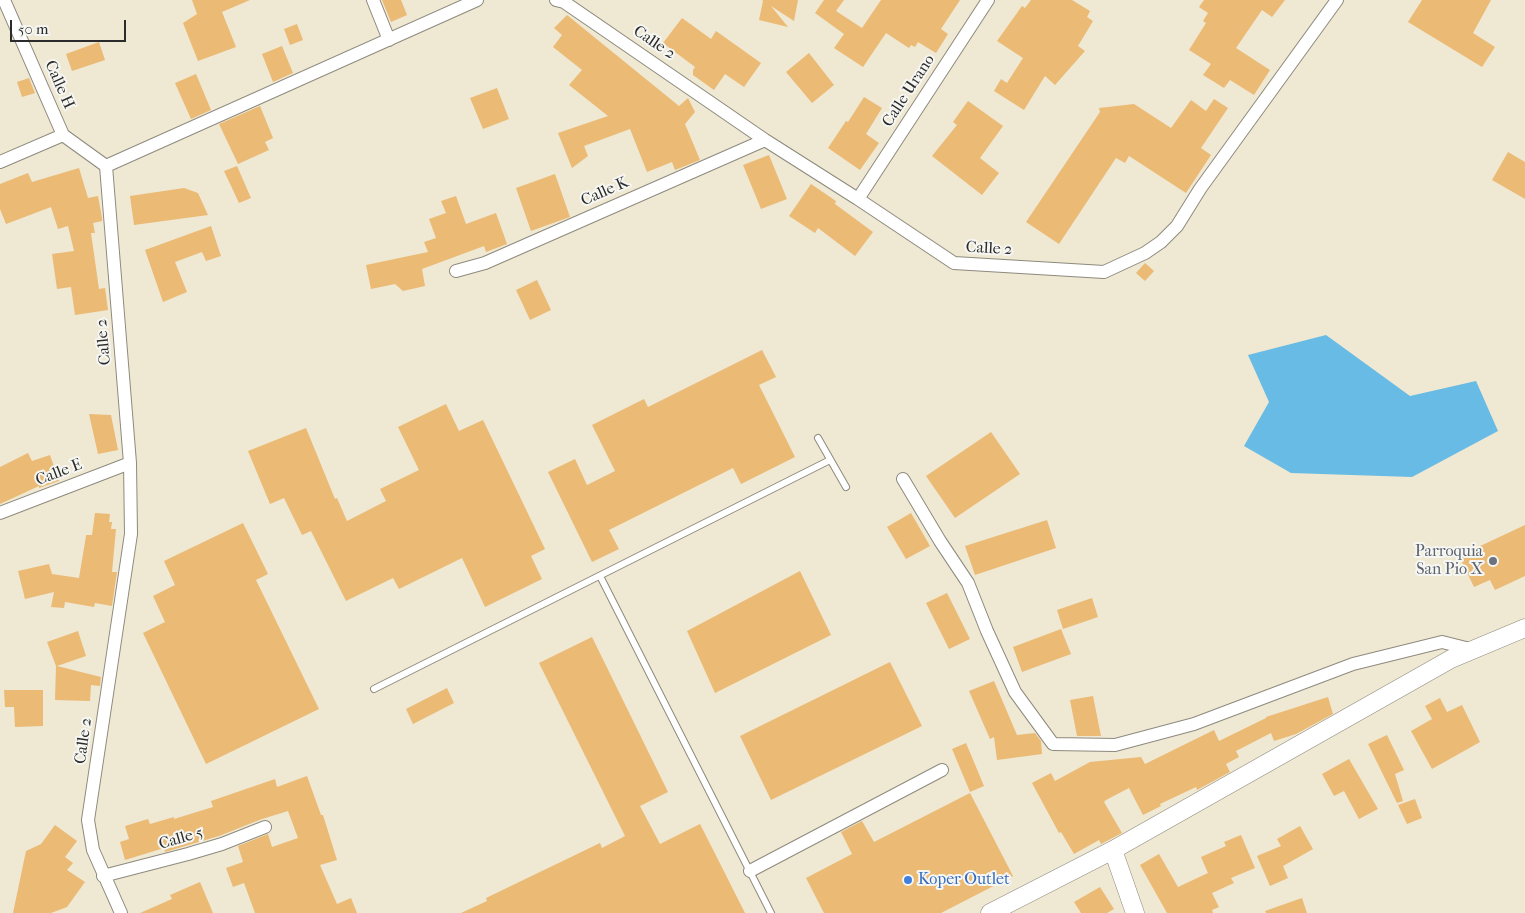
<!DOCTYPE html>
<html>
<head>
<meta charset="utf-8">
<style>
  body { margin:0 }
  #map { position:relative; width:1525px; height:913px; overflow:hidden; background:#efe8d2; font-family:"IM FELL French Canon",serif }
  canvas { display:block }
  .scale { position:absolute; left:10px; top:20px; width:116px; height:22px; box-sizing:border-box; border:2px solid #2b2b2b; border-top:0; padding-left:6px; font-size:15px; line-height:18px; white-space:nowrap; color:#2b2b2b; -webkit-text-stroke:4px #f6f6f2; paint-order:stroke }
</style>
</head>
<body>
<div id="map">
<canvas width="1525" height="913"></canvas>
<div class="scale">50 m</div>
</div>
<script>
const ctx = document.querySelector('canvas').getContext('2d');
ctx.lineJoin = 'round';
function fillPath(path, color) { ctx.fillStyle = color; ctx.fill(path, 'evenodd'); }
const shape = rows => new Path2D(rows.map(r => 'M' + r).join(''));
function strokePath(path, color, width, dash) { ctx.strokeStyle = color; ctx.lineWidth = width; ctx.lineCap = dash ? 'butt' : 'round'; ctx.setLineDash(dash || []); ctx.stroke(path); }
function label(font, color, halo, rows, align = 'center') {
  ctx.font = font + ' "IM FELL French Canon",serif'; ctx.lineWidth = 4; ctx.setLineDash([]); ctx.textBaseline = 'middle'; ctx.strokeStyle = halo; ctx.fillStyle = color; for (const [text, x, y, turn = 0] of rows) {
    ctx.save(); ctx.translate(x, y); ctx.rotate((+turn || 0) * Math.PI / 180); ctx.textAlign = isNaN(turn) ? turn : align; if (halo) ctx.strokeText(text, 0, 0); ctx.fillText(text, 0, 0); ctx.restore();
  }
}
const water = shape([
  [1326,335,1410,396,1476,381,1498,431,1412,477,1291,473,1244,446,1269,402,1248,355]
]);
const building = shape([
  [192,0,250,0,222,12,236,47,198,61,183,23,197,14],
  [382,0,401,0,407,15,391,22],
  [762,0,798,0,794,21,771,6,788,27,759,20,763,1],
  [824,0,844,0,836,11,862,28,881,0,960,0,941,29,948,34,936,53,918,42,915,47,911,45,909,48,886,33,863,67,834,48,844,34,815,13],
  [1031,0,1072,0,1090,11,1087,17,1093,21,1078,46,1085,51,1055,85,1045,76,1024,110,994,91,1001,79,1007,83,1023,58,997,41,1022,6,1025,8],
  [1204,0,1285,0,1272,17,1262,10,1236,48,1270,70,1254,95,1230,80,1224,88,1203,75,1211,64,1189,50,1206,23,1203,21,1208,13,1199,7],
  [1422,0,1491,0,1473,33,1495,47,1482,67,1408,22],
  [567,15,679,106,688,98,695,112,685,124,700,160,675,170,672,162,647,172,630,129,584,146,588,156,572,168,558,133,608,116,569,85,582,70,553,47,562,35,554,28],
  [682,18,711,39,716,31,761,63,744,87,725,74,714,90,693,75,693,70,695,67,663,43],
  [297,24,303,40,290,45,284,29],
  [99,42,105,60,72,71,66,54],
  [282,46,293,73,273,82,262,54],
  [809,53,834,85,812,103,786,72],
  [196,74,211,110,191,119,175,83],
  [29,78,35,93,22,97,17,82],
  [497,88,509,119,483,129,470,98],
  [864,97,882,108,866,134,879,143,860,170,828,148,846,121,848,122],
  [1214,99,1228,108,1201,148,1211,155,1186,193,1129,156,1125,163,1116,158,1059,244,1026,222,1100,112,1099,108,1134,104,1171,128,1191,100,1206,111],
  [968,101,1003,126,980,158,999,173,982,195,932,156,957,125,953,122],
  [260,106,273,138,265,142,269,150,238,164,219,124],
  [1508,152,1525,162,1525,199,1492,180],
  [769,155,787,199,761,209,743,165],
  [237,166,251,198,239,203,224,171],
  [79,168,88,198,98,196,102,218,102,221,93,223,95,233,91,233,99,289,105,288,108,310,75,315,71,287,57,289,52,254,74,251,68,226,58,229,51,207,6,224,0,209,0,184,28,173,32,182],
  [555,174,570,217,531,231,516,188],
  [811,184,836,201,835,204,873,232,855,256,818,228,815,233,789,216],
  [184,188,198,193,208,215,134,225,130,196],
  [456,196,466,224,496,213,507,244,486,252,484,246,422,269,425,286,403,291,395,284,371,289,366,265,428,252,424,242,436,238,429,219,446,213,441,201],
  [211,226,221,256,206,261,202,252,175,262,187,292,163,302,145,250],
  [1145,263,1154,271,1145,281,1136,273],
  [537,280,551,310,530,320,516,290],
  [762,350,776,377,759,385,795,457,741,484,733,468,609,530,619,549,592,562,548,472,575,459,587,485,615,471,592,425,644,399,648,407],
  [446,404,459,431,483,420,545,549,531,556,542,579,485,607,462,558,399,589,393,578,346,601,311,531,302,535,284,498,270,504,248,451,306,428,335,499,337,498,347,521,386,501,380,489,419,470,398,427],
  [89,414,111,415,118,450,98,454],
  [991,432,1020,474,955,518,926,476],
  [28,453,32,461,50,455,59,481,39,488,39,486,0,504,0,467],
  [95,513,110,514,109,522,112,522,111,529,116,529,112,572,117,572,112,606,95,603,94,607,65,602,64,608,51,607,54,592,25,599,18,571,49,564,52,574,79,578,86,536,86,535,92,535],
  [911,513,930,546,906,559,887,527],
  [1047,520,1056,548,975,575,965,546],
  [243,523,268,574,256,580,319,709,206,764,143,633,165,622,153,596,175,585,164,561],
  [1525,525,1525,576,1495,590,1490,580,1474,587,1459,556],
  [800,571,831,635,715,693,687,631],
  [947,593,970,639,949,649,926,603],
  [1092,598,1098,617,1063,629,1057,610],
  [1061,629,1071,654,1022,672,1013,647],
  [78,631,86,656,57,666,101,677,100,686,91,685,90,701,55,700,56,666,47,642],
  [592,637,668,792,640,806,660,844,700,824,745,913,461,913,487,901,486,898,600,843,602,848,625,836,539,663],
  [890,662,922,726,771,800,740,736],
  [994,681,1017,735,1035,733,1041,741,1042,754,997,760,994,737,990,739,969,691],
  [447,688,454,703,413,724,406,709],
  [4,690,43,690,43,726,15,727,14,707,5,707],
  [1093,696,1101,736,1077,736,1070,700],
  [1328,697,1333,714,1296,734,1274,741,1271,733,1236,751,1239,757,1226,764,1230,772,1197,790,1196,787,1160,804,1161,806,1143,815,1129,788,1106,800,1104,802,1122,833,1101,844,1099,840,1074,854,1061,832,1059,833,1032,783,1051,773,1055,781,1090,762,1141,757,1145,764,1214,730,1219,741,1266,718,1266,717],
  [1440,698,1447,712,1462,705,1480,742,1432,769,1411,731,1432,719,1425,706],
  [1387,735,1404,770,1395,774,1403,801,1397,803,1368,744],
  [966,743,984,786,970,792,952,749],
  [1349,759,1378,809,1359,819,1344,791,1334,796,1322,774],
  [307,776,321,815,323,815,337,860,320,865,337,904,351,898,357,913,255,913,244,883,233,887,226,868,243,862,238,846,268,834,272,847,298,838,288,811,262,819,219,836,165,852,164,848,125,860,120,842,129,839,125,826,148,819,150,824,174,817,174,819,213,807,211,801,275,779,277,787],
  [970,793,1013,876,941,913,824,913,806,878,852,854,841,832,862,821,874,842],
  [1415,799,1422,818,1407,824,1398,805],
  [55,825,77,841,65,857,73,863,67,870,85,882,67,907,51,913,13,913,26,851,41,844],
  [1300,826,1313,849,1283,866,1288,878,1270,886,1257,856,1281,846,1277,839],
  [1241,835,1255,868,1231,878,1234,883,1212,893,1219,907,1212,910,1213,913,1167,913,1140,865,1159,854,1178,887,1208,873,1201,857,1226,846,1224,842],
  [200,882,213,913,140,913,172,899,170,895],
  [1100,887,1114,909,1107,913,1081,913,1074,902],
  [1302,898,1307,913,1266,913,1265,911]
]);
const lane = shape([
  [818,438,846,487],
  [600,576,771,913],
  [374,689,830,460]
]);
const street = shape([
  [4,0,63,135,106,166],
  [373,0,389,40],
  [556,0,564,2,765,140,858,199,954,263,1104,272,1145,253,1161,242,1177,226,1200,189,1337,0],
  [0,162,63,135],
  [106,166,130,463,131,534,88,820,93,850,121,913],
  [106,166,477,0],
  [858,199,988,0],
  [456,271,485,263,765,140],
  [903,479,940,541,968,583,987,631,1015,692,1053,744,1115,745,1194,724,1353,664,1442,642,1474,650],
  [0,513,130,463],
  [750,871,942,770],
  [103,876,188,854,222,844,265,827]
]);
const secondary = shape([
  [1113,850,1135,913],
  [990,913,1113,850,1451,659,1525,628]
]);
const markers = [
  [1493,561,5,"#6b7280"],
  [908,880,5,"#3f7fe0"]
];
const streetNames = [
  ["Calle 2",654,43,34],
  ["Calle H",59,85,66],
  ["Calle Urano",909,91,-57],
  ["Calle K",605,192,-24],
  ["Calle 2",989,249,3],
  ["Calle 2",104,342,-95],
  ["Calle E",59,473,-21],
  ["Calle 2",84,741,-82],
  ["Calle 5",181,839,-16]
];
const worshipNames = [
  ["Parroquia",1483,552],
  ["San Pio X",1483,570]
];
const shopNames = [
  ["Koper Outlet",918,880]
];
fillPath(water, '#68bbe4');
fillPath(building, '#ebba75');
strokePath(lane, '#8d8a7e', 8);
strokePath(street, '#8d8a7e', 14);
strokePath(secondary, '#8d8a7e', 19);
strokePath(lane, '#fff', 6);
strokePath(street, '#fff', 12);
strokePath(secondary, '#fff', 18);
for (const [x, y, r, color] of markers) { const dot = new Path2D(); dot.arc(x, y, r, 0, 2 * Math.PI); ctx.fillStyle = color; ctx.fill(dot); strokePath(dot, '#f6f6f2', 2); }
label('16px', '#2b2b2b', '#f6f6f2', streetNames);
label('16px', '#5b616d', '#f6f6f2', worshipNames, 'right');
label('16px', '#366cbe', '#f6f6f2', shopNames, 'left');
</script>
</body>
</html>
